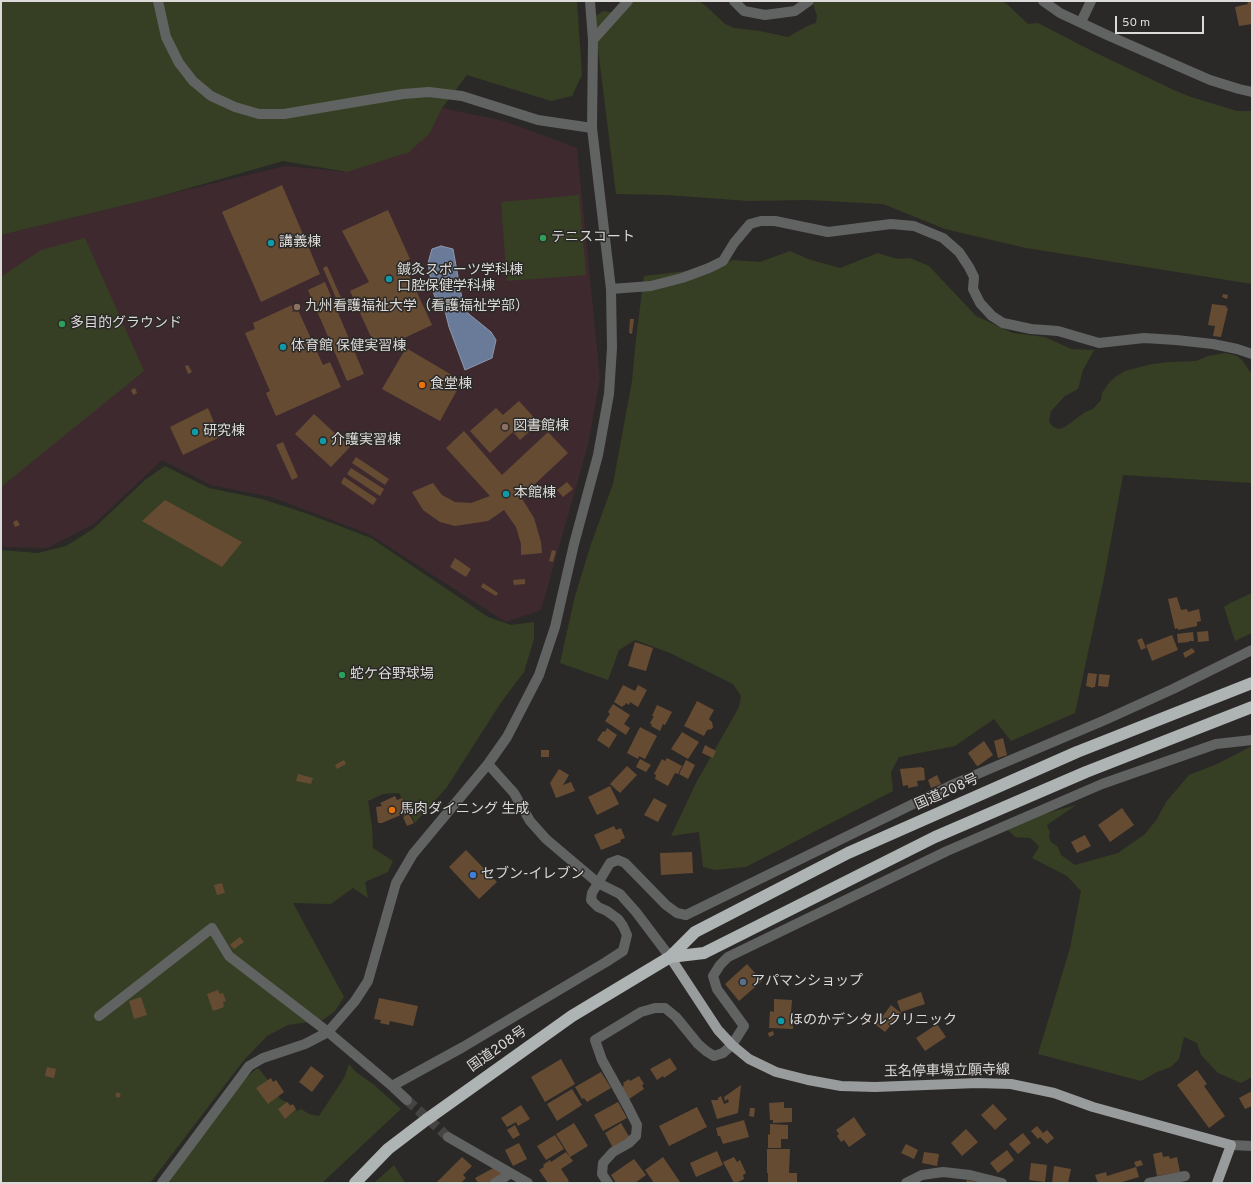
<!DOCTYPE html>
<html>
<head>
<meta charset="utf-8">
<style>
  body { margin:0 }
  #map { position:relative; width:1253px; height:1184px; overflow:hidden; background:#2b2927; font-family:Overpass,sans-serif }
  canvas { display:block }
  .frame { position:absolute; inset:0; border:2px solid #dbdad8; pointer-events:none }
  .scale { position:absolute; left:1115px; top:16px; width:89px; height:18px; box-sizing:border-box; border:2px solid #dbdad8; border-top:0; padding-left:5px; font-size:12px; line-height:14px; white-space:nowrap; color:#dbdad8; -webkit-text-stroke:3px #2b2927; paint-order:stroke }
</style>
</head>
<body>
<div id="map">
<canvas width="1253" height="1184"></canvas>
<div class="frame"></div>
<div class="scale">50 m</div>
</div>
<script>
const ctx = document.querySelector('canvas').getContext('2d');
ctx.lineJoin = 'round';
function fillPath(path, color) { ctx.fillStyle = color; ctx.fill(path, 'evenodd'); }
const shape = rows => new Path2D(rows.map(r => 'M' + r).join(''));
function strokePath(path, color, width, dash) { ctx.strokeStyle = color; ctx.lineWidth = width; ctx.lineCap = dash ? 'butt' : 'round'; ctx.setLineDash(dash || []); ctx.stroke(path); }
function label(font, color, halo, rows, align = 'center') {
  ctx.font = font + ' Overpass,"Noto Sans JP",sans-serif'; ctx.lineWidth = 3; ctx.setLineDash([]); ctx.textBaseline = 'middle'; ctx.strokeStyle = halo; ctx.fillStyle = color; for (const [text, x, y, turn = 0] of rows) {
    ctx.save(); ctx.translate(x, y); ctx.rotate((+turn || 0) * Math.PI / 180); ctx.textAlign = isNaN(turn) ? turn : align; if (halo) ctx.strokeText(text, 0, 0); ctx.fillText(text, 0, 0); ctx.restore();
  }
}
const education = shape([
  [442,108,504,121,577,148,600,378,588,445,541,610,506,622,369,534,271,497,211,485,162,460,94,524,47,548,1,547,1,235,285,166,347,172,430,133]
]);
const green = shape([
  [1,1,577,1,582,75,572,96,551,101,467,75,442,108,430,133,409,152,347,172,283,161,158,197,1,235],
  [624,1,699,1,706,6,725,24,734,28,760,31,788,37,807,26,816,23,817,16,813,4,815,1,1002,1,1008,5,1028,24,1038,23,1094,52,1176,91,1191,97,1237,111,1252,111,1252,284,1026,248,945,229,883,204,808,200,748,201,667,195,616,194,594,17,603,11,617,13],
  [579,195,586,275,507,281,501,202],
  [85,238,144,371,1,487,1,277,41,250],
  [790,251,808,259,840,268,878,253,897,259,910,258,929,266,976,316,1013,333,1045,337,1071,349,1094,350,1083,370,1078,389,1065,396,1051,411,1049,422,1053,427,1059,429,1065,427,1085,412,1093,409,1101,400,1102,393,1109,383,1115,377,1125,371,1152,364,1170,362,1196,361,1208,356,1226,353,1237,356,1242,360,1250,372,1252,372,1252,483,1123,475,1104,578,1075,713,1011,741,994,719,955,746,899,757,891,772,893,791,746,867,715,870,703,867,699,832,671,836,696,783,739,707,741,696,733,684,670,653,635,640,619,650,608,680,560,663,575,596,591,544,613,484,632,381,636,339,644,276,714,268,733,260,760,262],
  [165,466,209,488,262,499,308,514,371,538,488,617,511,625,534,622,534,639,524,672,500,704,447,787,415,823,399,793,383,794,368,801,372,826,373,848,393,861,388,872,365,882,368,898,353,888,331,904,293,903,344,997,335,1011,323,1020,288,1025,267,1036,244,1060,150,1183,1,1183,1,550,38,553,66,546,93,529,145,480],
  [1252,593,1252,633,1235,641,1224,607,1230,603],
  [1252,746,1252,1077,1241,1083,1218,1073,1201,1055,1197,1043,1184,1037,1179,1059,1171,1067,1157,1072,1141,1081,1038,1054,1070,948,1081,891,1067,876,1032,858,1039,847,1035,842,1030,838,1015,837,1007,829,1040,815,1076,805,1047,825,1050,833,1049,837,1051,842,1058,847,1061,855,1075,865,1118,853,1145,834,1157,819,1166,802,1189,775,1217,764],
  [349,1064,356,1072,374,1085,401,1109,322,1183,169,1183,187,1154,244,1080,256,1069,259,1069,272,1085,280,1099,289,1103,297,1111,301,1109,309,1114,319,1116,344,1078],
  [394,1165,405,1183,374,1183]
]);
const water = shape([
  [441,246,453,249,464,310,491,332,496,340,492,358,465,370,449,327,443,303,435,297,432,289,428,263,432,249,441,246]
]);
const building = shape([
  [1247,1,1252,1,1252,24,1239,26,1235,7,1248,4],
  [282,185,320,274,261,302,222,212],
  [388,210,410,259,398,264,403,276,408,273,432,325,387,346,386,343,376,348,350,291,369,282,342,231],
  [327,266,342,300,340,301,341,304,339,305,323,268],
  [518,267,518,272,512,272,511,268],
  [325,282,364,374,347,381,308,290],
  [1223,294,1228,295,1227,299,1222,297],
  [1212,304,1227,306,1226,308,1228,308,1221,337,1213,336,1215,326,1208,325],
  [292,305,294,310,292,311,293,312,298,310,323,365,330,362,341,387,276,416,266,393,270,391,245,333,255,329,253,323],
  [630,319,634,319,632,334,629,333],
  [406,348,462,381,440,421,382,389],
  [188,365,192,372,188,374,185,366],
  [135,388,137,393,133,395,131,390],
  [519,401,539,423,520,440,513,432,490,453,470,431,496,408,503,415],
  [208,408,220,437,183,455,170,427],
  [314,414,350,447,331,467,295,434],
  [464,431,502,475,548,432,568,453,521,497,534,518,541,542,542,553,521,555,521,544,516,527,504,510,488,521,455,526,440,522,423,510,412,492,433,483,442,495,455,502,471,503,490,496,446,448],
  [283,442,298,477,292,480,276,445],
  [356,457,389,479,385,485,352,463],
  [351,468,384,489,380,496,347,474],
  [344,477,377,499,373,505,341,483],
  [567,482,573,489,563,497,557,490],
  [165,500,242,542,222,567,142,521],
  [17,520,20,525,15,527,13,522],
  [552,550,556,551,553,562,549,561],
  [455,558,471,569,466,577,450,567],
  [525,579,525,584,514,585,513,580],
  [483,583,498,593,496,596,481,587],
  [1177,597,1181,610,1187,609,1188,612,1199,609,1201,621,1197,622,1197,626,1178,630,1178,628,1175,629,1168,599],
  [1208,631,1209,641,1198,642,1197,632],
  [1193,632,1194,641,1189,641,1189,642,1178,643,1177,634],
  [1172,635,1178,650,1152,661,1146,645],
  [1142,638,1146,648,1141,650,1137,640],
  [635,642,653,648,646,671,628,666],
  [1192,648,1195,652,1185,658,1183,653],
  [1088,673,1097,674,1095,687,1093,687,1093,688,1086,686],
  [1099,674,1110,675,1108,687,1098,686],
  [623,685,635,691,638,685,647,690,638,707,630,702,629,705,626,703,625,705,624,705,622,707,614,702],
  [697,701,714,710,709,719,712,722,713,727,712,729,707,730,704,736,684,726],
  [613,704,630,715,624,724,630,728,626,735,605,721,610,714,608,712],
  [657,705,672,712,665,725,663,724,660,731,651,726,652,725,650,723,654,716,652,716],
  [640,727,657,736,645,759,639,756,638,759,627,753],
  [607,728,617,735,609,748,597,740,603,731,605,732],
  [682,732,699,742,688,759,671,749],
  [1003,738,1007,755,998,758,994,741],
  [984,741,993,755,978,766,977,766,968,753],
  [705,745,716,751,713,758,702,753],
  [541,750,549,750,549,757,541,757],
  [667,758,682,766,678,774,675,773,668,786,655,779,656,775,654,774,662,759,665,761],
  [640,759,651,765,646,772,636,767],
  [344,760,346,764,337,769,335,765],
  [686,760,695,765,688,779,679,774],
  [627,766,637,775,620,793,610,784],
  [922,767,922,768,924,768,925,780,917,781,918,786,908,788,908,785,903,786,900,769],
  [559,769,569,775,563,785,571,782,575,791,556,798,550,783],
  [298,774,313,778,311,784,296,781],
  [937,775,941,784,931,788,928,780],
  [610,786,619,804,597,815,588,797],
  [395,796,397,800,402,798,409,813,404,816,403,814,382,823,378,823,376,807,382,806,380,803],
  [654,798,667,805,658,822,644,815],
  [1122,808,1134,825,1110,842,1098,825],
  [409,814,414,823,407,826,403,817],
  [614,826,616,830,621,828,625,838,620,840,621,842,601,850,594,835],
  [1085,835,1091,846,1077,853,1071,842],
  [466,850,497,882,479,899,449,867],
  [692,852,693,873,661,875,660,853],
  [222,883,225,893,217,895,214,885],
  [240,937,244,942,234,949,230,945,232,943],
  [747,964,762,981,739,1001,725,984],
  [218,990,220,994,223,993,226,1001,223,1002,224,1007,213,1011,207,994],
  [921,992,925,1004,901,1012,897,1001],
  [141,997,147,1015,134,1019,129,1001],
  [379,998,418,1006,413,1026,390,1021,389,1025,380,1023,381,1020,374,1019],
  [774,999,792,1000,791,1013,793,1013,793,1029,769,1028,770,1011,774,1012],
  [891,1005,901,1013,885,1032,876,1025],
  [937,1024,946,1037,925,1051,916,1038],
  [773,1031,774,1035,769,1037,768,1033],
  [670,1058,677,1069,664,1078,663,1076,657,1080,650,1069],
  [561,1059,575,1084,545,1102,531,1077],
  [311,1066,324,1076,312,1092,299,1082],
  [47,1067,56,1069,54,1078,45,1076],
  [1197,1070,1207,1084,1204,1086,1225,1116,1209,1128,1177,1085],
  [601,1072,611,1088,587,1102,584,1098,582,1099,575,1087],
  [639,1076,644,1084,642,1085,644,1089,629,1099,622,1087,624,1085,623,1083,629,1079,630,1081],
  [271,1078,273,1082,276,1080,284,1092,268,1104,256,1088],
  [741,1085,738,1113,717,1119,711,1100,718,1100,718,1098,721,1096,724,1104,729,1102,728,1099,725,1101,724,1097],
  [572,1089,582,1105,557,1121,547,1104],
  [1252,1091,1252,1106,1245,1109,1239,1098],
  '115.5 1095a2.5 2.5 0 1 1 5 0a2.5 2.5 0 1 1-5 0Z',
  [287,1102,290,1106,293,1104,296,1109,285,1119,278,1109],
  [618,1102,627,1118,603,1131,594,1115],
  [784,1102,784,1108,792,1108,792,1122,773,1123,773,1120,770,1120,769,1103],
  [993,1104,1007,1119,995,1130,981,1115],
  [521,1105,530,1119,518,1126,516,1122,507,1127,501,1118],
  [697,1107,707,1127,669,1146,659,1126],
  [750,1108,755,1108,754,1117,749,1116],
  [854,1117,866,1135,849,1147,844,1140,841,1142,837,1136,839,1134,836,1130],
  [744,1120,749,1137,723,1144,720,1136,718,1136,716,1128],
  [574,1123,588,1146,570,1157,556,1134],
  [621,1123,630,1138,613,1148,605,1133],
  [770,1124,788,1125,788,1139,781,1139,781,1148,768,1148,768,1134,770,1135],
  [515,1125,520,1135,513,1139,507,1130],
  [1037,1126,1043,1133,1047,1130,1054,1138,1047,1144,1040,1137,1038,1139,1031,1131],
  [966,1129,978,1142,962,1156,951,1143],
  [1023,1133,1031,1143,1018,1154,1009,1144],
  [555,1135,564,1149,546,1160,537,1146],
  [519,1143,527,1159,513,1166,505,1150],
  [906,1144,918,1150,914,1159,901,1153],
  [767,1149,790,1149,789,1173,797,1173,797,1183,768,1183,768,1173,782,1173,767,1173],
  [1007,1150,1014,1160,998,1173,990,1163],
  [717,1151,723,1165,696,1177,690,1163],
  [566,1152,573,1161,561,1169,569,1181,566,1183,548,1183,539,1170,544,1167,543,1165,550,1160,551,1162],
  [924,1152,939,1154,937,1166,922,1163],
  [1162,1152,1163,1157,1169,1156,1170,1159,1177,1157,1180,1172,1157,1176,1153,1154],
  [462,1157,472,1166,463,1175,466,1178,461,1183,436,1183],
  [663,1157,680,1182,678,1183,654,1183,645,1170],
  [734,1157,737,1162,740,1160,746,1173,743,1175,744,1179,736,1183,734,1183,723,1162],
  [634,1159,646,1175,635,1183,616,1183,611,1175],
  [1141,1160,1143,1165,1136,1167,1134,1162],
  [1031,1163,1047,1165,1045,1182,1029,1180],
  [497,1166,503,1176,491,1183,478,1183,475,1178],
  [1054,1166,1071,1169,1068,1183,1052,1183],
  [1136,1167,1139,1177,1119,1183,1098,1183,1095,1175,1106,1172,1107,1176],
  [967,1180,978,1182,977,1183,966,1183]
]);
const minorTunnel = shape([
  [407,1100,448,1137]
]);
const minor = shape([
  [158,1,166,37,179,63,193,81,211,96,235,107,259,114,284,114,403,94,429,92,462,96,538,120,592,128],
  [734,1,744,11,765,15,795,11,809,1],
  [1043,1,1060,13,1107,35,1210,80,1239,89,1252,92],
  [1081,22,1091,1],
  [593,40,628,1],
  [611,289,651,286,682,278,709,268,723,261,734,243,750,224,761,221,775,221,828,232,891,224,914,226,943,238,959,252,969,267,974,277,973,289,980,303,992,316,1003,323,1031,329,1058,331,1099,343,1144,338,1176,340,1213,344,1237,349,1252,354],
  [488,764,514,793,530,821,546,839,598,883,620,894,636,912,670,957],
  [99,1016,212,928,229,956,328,1032,392,1086,407,1100],
  [392,1086,463,1047,606,962,623,951,627,935,623,926,618,919,607,911,598,907,591,900,592,893,610,863,618,860,625,863,666,905,677,913,686,915,954,784,1105,720,1173,689,1252,650],
  [448,1137,528,1183],
  [1231,1145,1252,1146],
  [162,1183,249,1066,263,1058,305,1044,328,1032,355,1001,368,981,396,883,413,854,488,764,507,737,539,675,555,627,574,544,598,455,609,394,612,348,611,289,592,128,593,40,590,1],
  [495,1183,505,1177,510,1173],
  [608,1183,602,1174,603,1163,613,1152,629,1143,636,1136,637,1125,628,1107,602,1060,595,1040,641,1012,655,1008,665,1008,676,1017,698,1044,706,1051,714,1056,723,1053,732,1045,744,1026,717,989,713,976,720,965,728,957,947,851,1102,784,1216,744,1252,740],
  [906,1183,922,1175,943,1172,970,1175,1002,1183],
  [1149,1183,1185,1176]
]);
const major = shape([
  [670,957,718,1030,732,1045,749,1059,776,1072,808,1080,841,1086,875,1087,977,1083,1011,1084,1054,1093,1093,1107,1231,1145,1217,1183]
]);
const highway = shape([
  [670,957,704,953,935,837,1086,772,1252,707],
  [355,1183,388,1149,426,1120,572,1016,670,957,695,932,848,853,1077,752,1252,683]
]);
const markers = [
  [543,238,4,"#2e9e5b"],
  [271,243,4,"#0f9aa8"],
  [389,279,4,"#0f9aa8"],
  [297,307,4,"#8d6e63"],
  [62,324,4,"#2e9e5b"],
  [283,347,4,"#0f9aa8"],
  [422,385,4,"#e8710a"],
  [505,427,4,"#8d6e63"],
  [195,432,4,"#0f9aa8"],
  [323,441,4,"#0f9aa8"],
  [506,494,4,"#0f9aa8"],
  [342,675,4,"#2e9e5b"],
  [392,810,4,"#e8710a"],
  [473,875,4,"#3f7fe0"],
  [743,982,4,"#5c6f8a"],
  [781,1021,4,"#0f9aa8"]
];
const poiNames = [
  ["テニスコート",551,238],
  ["講義棟",279,243],
  ["鍼灸スポーツ学科棟",397,271],
  ["口腔保健学科棟",397,287],
  ["九州看護福祉大学（看護福祉学部）",305,307],
  ["多目的グラウンド",70,324],
  ["体育館 保健実習棟",291,347],
  ["食堂棟",430,385],
  ["図書館棟",513,427],
  ["研究棟",203,432],
  ["介護実習棟",331,441],
  ["本館棟",514,494],
  ["蛇ケ谷野球場",350,675],
  ["馬肉ダイニング 生成",400,810],
  ["セブン-イレブン",481,875],
  ["アパマンショップ",751,982],
  ["ほのかデンタルクリニック",789,1021]
];
const streetNames = [
  ["国道208号",947,793,-24],
  ["国道208号",498,1050,-35],
  ["玉名停車場立願寺線",947,1072,-1]
];
fillPath(education, '#3e2a2e');
fillPath(green, '#363f23');
fillPath(water, '#6a7b9a');
strokePath(water, '#8c98ad', 1);
fillPath(building, '#664b33');
strokePath(minorTunnel, '#454442', 10, [10, 5]);
strokePath(minor, '#616363', 10);
strokePath(major, '#999c9c', 10);
strokePath(highway, '#aeb3b3', 12);
for (const [x, y, r, color] of markers) { const dot = new Path2D(); dot.arc(x, y, r, 0, 2 * Math.PI); ctx.fillStyle = color; ctx.fill(dot); strokePath(dot, '#2b2927', 1.5); }
label('14px', '#dbdad8', '#2b2927', poiNames, 'left');
label('14px', '#dbdad8', '#2b2927', streetNames);
</script>
</body>
</html>
